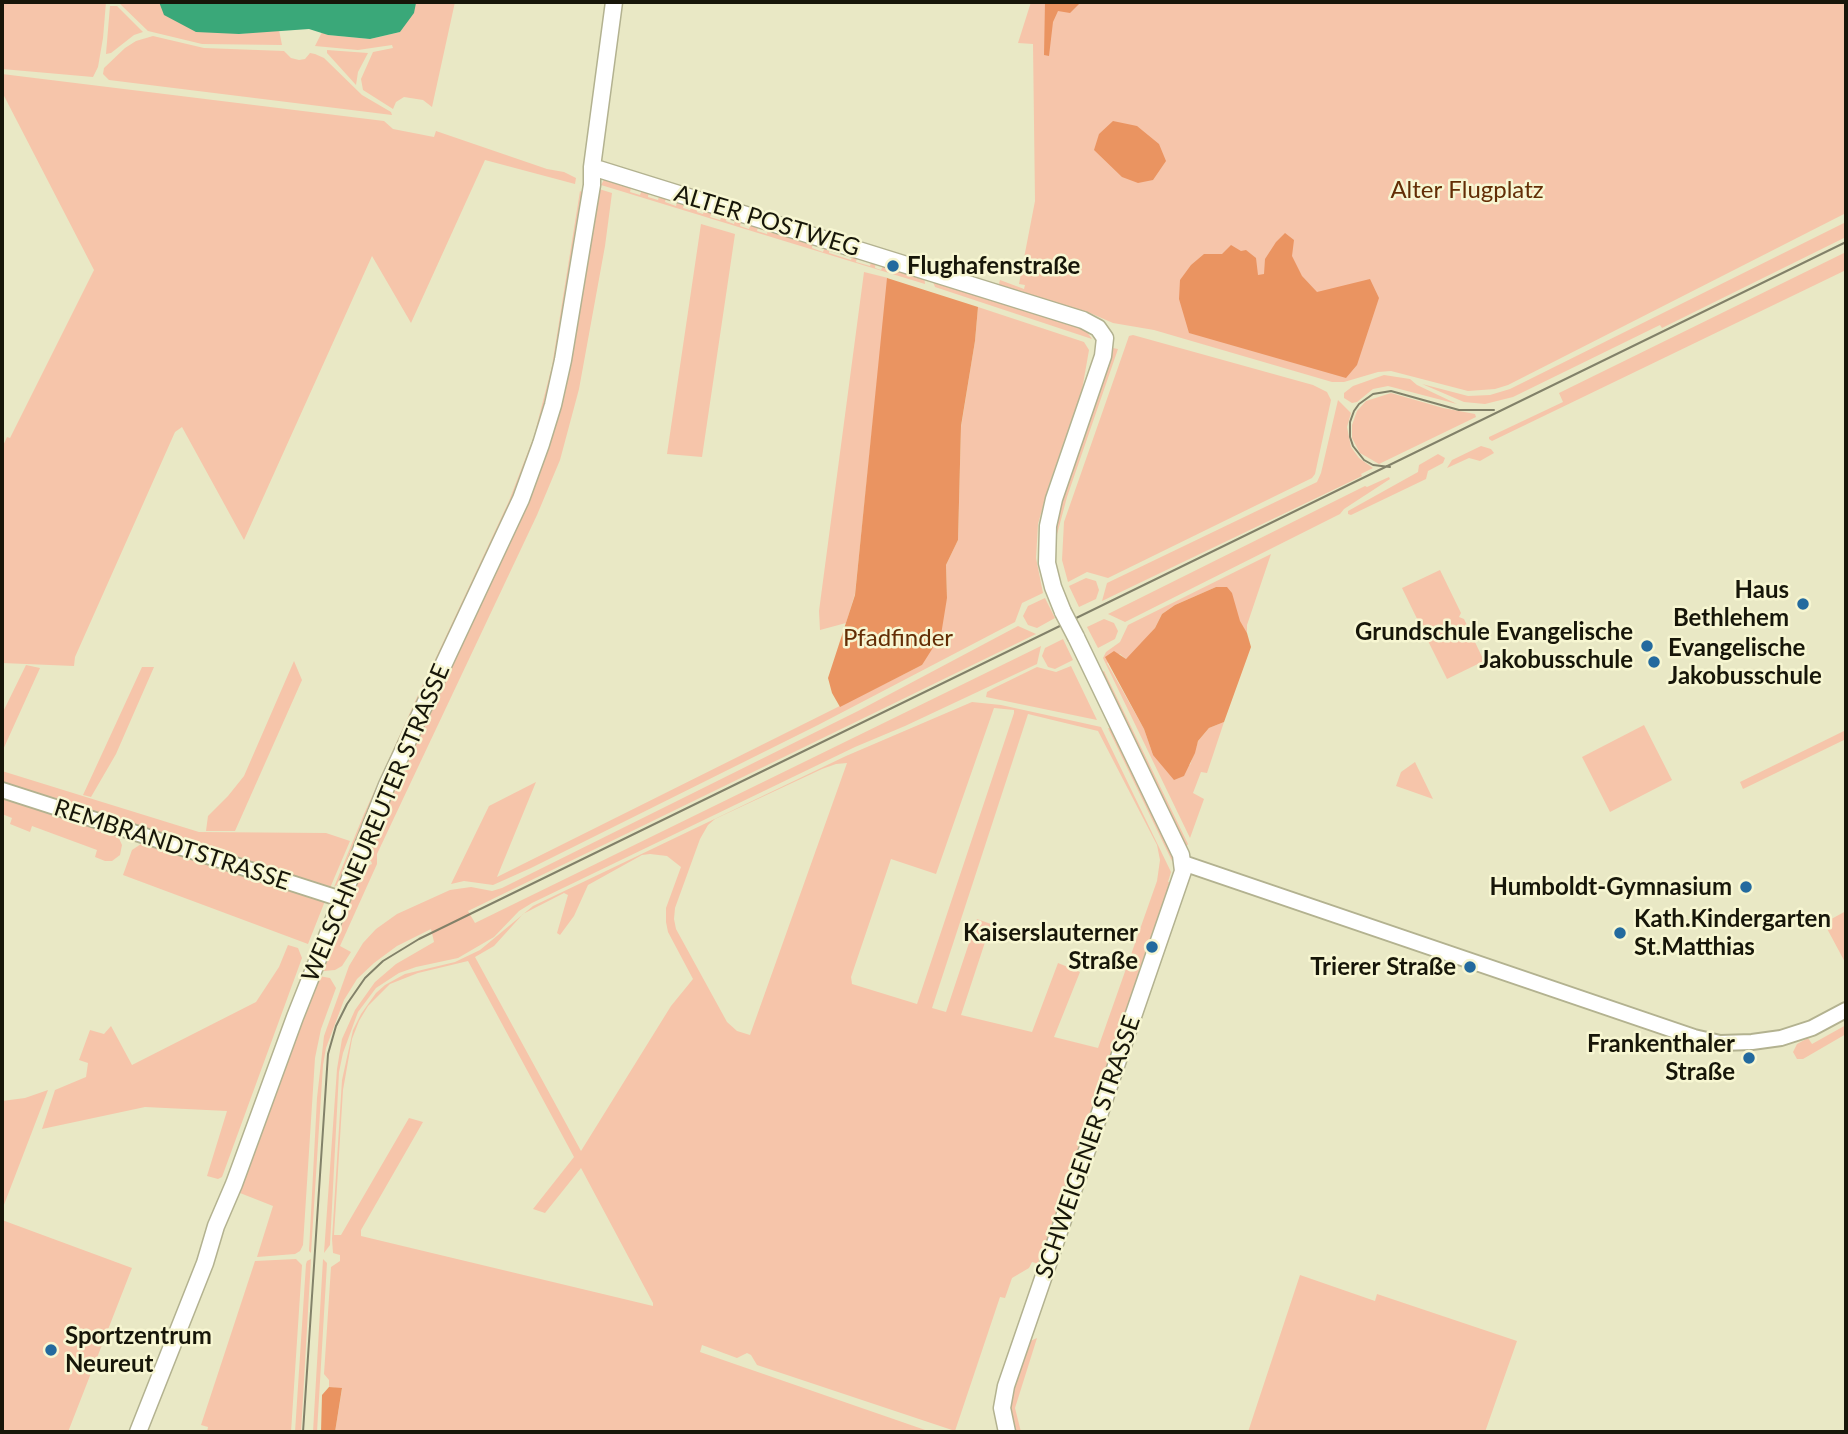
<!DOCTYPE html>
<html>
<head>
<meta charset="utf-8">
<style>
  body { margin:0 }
  #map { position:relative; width:1848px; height:1434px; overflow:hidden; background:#e9e8c5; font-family:Lato,sans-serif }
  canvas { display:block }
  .frame { position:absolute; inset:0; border:4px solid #171609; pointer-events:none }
</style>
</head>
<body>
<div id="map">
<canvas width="1848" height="1434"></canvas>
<div class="frame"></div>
</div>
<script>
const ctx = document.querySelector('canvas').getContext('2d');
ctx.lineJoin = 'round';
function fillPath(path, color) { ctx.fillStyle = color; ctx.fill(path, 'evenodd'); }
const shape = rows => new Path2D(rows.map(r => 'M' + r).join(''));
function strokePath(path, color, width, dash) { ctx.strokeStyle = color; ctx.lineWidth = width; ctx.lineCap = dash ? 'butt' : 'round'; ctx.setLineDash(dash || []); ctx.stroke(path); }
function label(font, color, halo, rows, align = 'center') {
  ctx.font = font + ' Lato,sans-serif'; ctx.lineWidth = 5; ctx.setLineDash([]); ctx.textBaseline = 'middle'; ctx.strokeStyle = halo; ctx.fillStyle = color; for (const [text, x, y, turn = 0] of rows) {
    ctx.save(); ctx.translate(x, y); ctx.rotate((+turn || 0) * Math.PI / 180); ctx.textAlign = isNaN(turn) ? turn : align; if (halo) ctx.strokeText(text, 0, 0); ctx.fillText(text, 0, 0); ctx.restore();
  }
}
const green = shape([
  [2,2,106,2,103,38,98,67,93,77,2,69],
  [118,2,163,2,239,34,279,30,282,45,202,44,148,31],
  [415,2,455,2,432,107,423,100,404,97,396,102,393,109,363,90,361,79,373,52,393,48,392,45,358,50,315,46,322,32,328,35,370,39,400,32],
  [1031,2,1846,2,1846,213,1508,385,1495,389,1468,391,1391,371,1378,372,1344,382,1332,382,1154,330,1113,323,1090,313,998,287,1000,280,1024,289,1025,285,1019,284,1035,201,1033,44,1018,43],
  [110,6,117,6,143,32,134,35,111,53,106,54],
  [153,36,204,48,284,51,291,58,299,60,305,59,310,53,315,54,324,58,362,95,391,112,392,115,109,80,103,74,104,68,125,48,136,41],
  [327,50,368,53,358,72,356,85,327,53],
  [2,74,384,121,393,129,434,137,436,131,547,169,564,172,576,178,575,184,485,160,411,323,372,256,244,540,182,427,175,432,75,657,74,666,2,663,2,448,7,437,10,438,94,270,2,92],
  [605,178,632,184,630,192,640,195,643,187,649,189,648,197,658,200,660,193,667,194,665,202,676,206,678,198,685,200,683,208,690,210,693,203,698,204,697,212,703,214,706,206,713,209,710,217,720,220,724,212,729,213,726,221,734,224,737,216,742,218,740,226,749,229,752,221,759,223,757,231,767,234,769,226,813,240,812,248,823,252,826,244,830,245,829,253,851,260,853,253,858,254,856,262,870,266,872,259,876,260,875,268,881,270,883,266,907,273,924,275,925,284,601,185],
  [599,189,612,193,605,246,579,389,560,460,537,515,377,854,377,864,340,946,351,952,342,966,335,970,324,971,321,969,362,868,372,864,371,861,364,861,374,832,535,478],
  [580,191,583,193,548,401,522,480,429,681,426,679,509,501,534,436,552,366],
  [1846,222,1846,237,1662,328,1660,325,1513,397,1485,404,1464,402,1422,384,1468,396,1490,395,1510,389],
  [701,224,735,234,702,457,667,454],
  [1846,252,1846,270,1492,441,1489,439,1489,437,1563,402,1559,393],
  [864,272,888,278,855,594,846,623,820,630,819,611],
  [932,279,1085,329,1092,339,935,287],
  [978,307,1084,342,1089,350,1082,390,1049,485,1038,524,1036,558,1043,593,1022,603,1015,622,818,725,531,868,493,885,464,881,451,884,489,806,536,782,497,877,922,665,947,598,946,565,958,540,961,427,975,341],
  [1133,335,1313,385,1327,392,1331,400,1315,474,1312,478,1108,578,1087,572,1068,582,1062,560,1064,522,1129,336],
  [1113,348,1118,349,1067,497,1055,542,1058,510,1062,495],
  [1384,375,1410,379,1417,385,1457,404,1388,386,1373,389,1357,402,1352,403,1344,398,1344,393,1353,386],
  [1391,393,1443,408,1475,414,1476,417,1379,464,1360,453,1352,438,1352,425,1357,411,1366,401],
  [1338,400,1351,413,1347,427,1351,447,1359,458,1373,468,1361,474,1362,476,1102,601,1107,583,1317,482,1321,473],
  [1481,446,1491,449,1494,453,1480,461,1469,458,1447,468,1452,460],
  [1438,454,1445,458,1443,463,1428,471,1426,479,1351,515,1348,514,1348,511,1418,472,1419,465],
  [1389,477,1390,479,1344,509,1340,514,1125,622,1108,614,1365,486,1367,487],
  [1271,554,1247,625,1247,633,1216,587,1175,605,1162,614,1155,628,1138,649,1126,659,1120,654,1107,663,1144,729,1153,755,1190,765,1198,741,1209,728,1224,722,1207,773,1201,772,1193,793,1204,799,1190,838,1103,658,1106,652,1120,642,1128,625],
  [1440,570,1461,613,1459,617,1464,619,1484,661,1447,679,1426,637,1428,633,1423,631,1402,588],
  [1086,578,1096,581,1099,590,1096,599,1079,607,1069,586],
  [1045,598,1055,618,1037,628,1028,625,1023,616,1028,606],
  [1104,619,1114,623,1118,631,1115,639,1098,648,1087,627],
  [1018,626,1036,634,468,911,475,923,1041,646,1037,664,905,726,855,747,532,903,519,911,494,937,458,958,416,967,399,973,376,988,358,1012,343,1053,339,1072,330,1245,324,1253,337,1069,342,1039,355,1010,375,982,396,964,434,942,431,929,397,946,374,963,357,979,344,1000,326,1048,323,1065,311,1253,309,1251,317,1098,324,1036,349,966,363,943,376,929,397,914,450,890,471,887,492,891,502,888,858,711],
  [1063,639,1073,660,1055,669,1048,667,1042,656,1045,648],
  [294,661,302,680,235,831,206,831,208,816,228,796,244,776],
  [26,665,40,668,2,752,2,714],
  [1071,666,1097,720,986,697,987,692,994,688,1037,667,1056,672],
  [142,667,154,667,116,754,91,797,83,795],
  [1104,671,1188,844,1185,849,1112,700,1102,672],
  [423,684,427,686,339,883,334,887,364,814],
  [972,702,1001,705,1101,727,1171,872,1168,882,1170,882,1142,962,1145,963,1042,1263,1039,1264,1032,1262,1029,1268,1012,1278,1005,1298,1000,1297,955,1431,757,1365,751,1355,747,1353,737,1358,702,1345,700,1352,931,1432,335,1432,342,1389,329,1387,329,1380,324,1374,331,1267,340,1261,340,1255,333,1253,332,1239,342,1080,353,1030,361,1014,376,993,385,985,405,974,455,962,480,950,533,906,846,756],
  [994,708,1014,710,1014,713,917,1004,852,984,851,977,891,859,936,874],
  [1028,714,1098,731,1157,845,1160,860,1157,881,1098,1048,1054,1037,1080,972,1058,963,1032,1032,961,1015,991,924,977,919,946,1012,932,1008],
  [847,763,750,1035,737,1031,727,1022,676,929,674,919,675,908,700,839,708,825,715,819,822,769,836,764],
  [650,854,667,856,681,867,666,908,666,922,668,932,693,979,671,1006,581,1151,475,957,494,946,523,914,564,893,568,895,557,933,560,935,574,916,588,885,642,855],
  [468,961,574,1157,533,1209,545,1213,581,1168,653,1303,653,1306,361,1236,361,1230,423,1122,409,1118,341,1235,334,1235,343,1090,352,1039,359,1021,368,1006,390,984,418,973],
  [1644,725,1672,780,1610,812,1582,757],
  [1108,728,1113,729,1177,859,1172,861],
  [1846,730,1846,739,1743,789,1740,782],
  [1415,762,1433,799,1396,786,1401,772],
  [2,771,199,832,326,833,350,841,330,888,2,784],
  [2,796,117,834,122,845,120,855,112,861,105,861,95,857,97,850,32,826,30,832,10,824,12,818,2,814],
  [144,842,325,901,308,944,123,875,132,850],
  [1846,911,1846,964,1824,923],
  [288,945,298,948,302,958,222,1177,218,1179,207,1176,227,1111,145,1107,42,1129,55,1090,86,1077,88,1063,79,1060,90,1030,104,1034,111,1026,132,1065,256,1002,279,967],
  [319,976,330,978,336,988,321,1029,315,1058,303,1245,300,1251,295,1254,257,1257,273,1206,240,1193,243,1186,241,1185,296,1028],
  [1846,1025,1846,1034,1803,1059,1797,1059,1793,1052,1797,1044,1808,1038,1812,1044],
  [48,1090,2,1210,2,1101,25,1098],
  [2,1220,132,1268,68,1432,2,1432],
  [296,1259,302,1265,291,1432,207,1432,208,1427,201,1425,255,1261],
  [311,1259,301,1432,295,1432,306,1264,307,1261],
  [323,1259,327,1263,317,1432,313,1432],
  [1300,1275,1375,1301,1377,1294,1517,1341,1485,1432,1248,1432],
  [1037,1338,1015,1408,1021,1432,1011,1432,1007,1402,1026,1343]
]);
const forest = shape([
  [1045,2,1081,2,1070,13,1058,11,1053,22,1049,56,1044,55],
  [1113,121,1137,126,1159,144,1166,161,1153,180,1138,183,1122,177,1094,150,1099,134],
  [1285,233,1294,240,1292,256,1302,276,1317,292,1370,279,1379,298,1357,365,1346,378,1189,333,1179,299,1180,280,1191,265,1204,254,1222,254,1231,245,1241,251,1246,250,1256,258,1258,275,1264,274,1265,259,1276,242],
  [887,278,978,307,975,341,961,426,958,540,946,565,947,598,941,635,922,665,840,707,832,693,828,678,855,595],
  [1216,587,1227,587,1232,593,1240,621,1247,633,1251,647,1224,722,1209,728,1198,741,1195,753,1184,776,1174,780,1153,755,1144,729,1105,657,1114,651,1126,659,1155,628,1162,614,1175,605],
  [329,1387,342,1388,335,1432,321,1432,322,1395]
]);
const water = shape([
  [159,2,415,2,416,3,414,13,400,32,370,39,328,35,309,29,239,34,196,32,164,15]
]);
const tertiary = shape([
  [2,790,341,899],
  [1183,863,1694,1037,1720,1043,1752,1042,1781,1038,1812,1028,1846,1010]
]);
const secondary = shape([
  [592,167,1083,320,1098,328,1105,338,1103,356,1054,499,1048,526,1047,563,1053,587,1063,612],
  [138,1432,205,1263,216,1226,234,1184,295,1017,387,785,521,499,541,444,553,405,563,360,592,185,592,167,614,2],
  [1007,1432,1002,1408,1006,1386,1183,871,1181,855,1076,637]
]);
const tram = shape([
  [1390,467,1373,465,1364,460,1353,446,1350,437,1350,422,1354,411,1359,404,1373,394,1391,391,1459,410,1494,410],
  [303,1432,328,1054,336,1026,347,1004,365,978,383,961,419,939,1846,242]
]);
const secondaryBridge = shape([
  [1063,612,1076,637]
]);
const markers = [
  [893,266,7,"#236a9e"],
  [1803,604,7,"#236a9e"],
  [1647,646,7,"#236a9e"],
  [1654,662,7,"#236a9e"],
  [1746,887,7,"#236a9e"],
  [1620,933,7,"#236a9e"],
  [1152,947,7,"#236a9e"],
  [1470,967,7,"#236a9e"],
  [1749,1058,7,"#236a9e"],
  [51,1350,7,"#236a9e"]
];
const parkNames = [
  ["Alter Flugplatz",1467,190],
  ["Pfadfinder",898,638]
];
const streetNames = [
  ["ALTER POSTWEG",767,221,17],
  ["WELSCHNEUREUTER STRASSE",376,823,-67],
  ["REMBRANDTSTRASSE",172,845,18],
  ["SCHWEIGENER STRASSE",1088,1147,-71]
];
const poiNames = [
  ["Flughafenstraße",907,266,"left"],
  ["Haus",1789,590],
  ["Bethlehem",1789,618],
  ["Grundschule Evangelische",1633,632],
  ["Jakobusschule",1633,660],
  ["Evangelische",1668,648,"left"],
  ["Jakobusschule",1668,676,"left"],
  ["Humboldt-Gymnasium",1732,887],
  ["Kath.Kindergarten",1634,919,"left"],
  ["St.Matthias",1634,947,"left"],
  ["Kaiserslauterner",1138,933],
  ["Straße",1138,961],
  ["Trierer Straße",1456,967],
  ["Frankenthaler",1735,1044],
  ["Straße",1735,1072],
  ["Sportzentrum",65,1336,"left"],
  ["Neureut",65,1364,"left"]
];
fillPath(green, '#f6c5aa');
fillPath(forest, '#ea9461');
fillPath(water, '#3aa879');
strokePath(tertiary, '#b3b290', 18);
strokePath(secondary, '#b3b290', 19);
strokePath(tertiary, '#fff', 14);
strokePath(secondary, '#fff', 16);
strokePath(tram, '#828169', 2);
strokePath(secondaryBridge, '#b3b290', 19, []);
strokePath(secondaryBridge, '#fff', 16);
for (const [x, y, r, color] of markers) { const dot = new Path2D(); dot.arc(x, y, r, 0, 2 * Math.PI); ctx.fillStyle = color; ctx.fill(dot); strokePath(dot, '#f7f6d2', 2.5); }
label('24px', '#632d05', '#f7f6d2', parkNames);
label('24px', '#171609', '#f7f6d2', streetNames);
label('bold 24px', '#171609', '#f7f6d2', poiNames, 'right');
</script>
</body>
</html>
